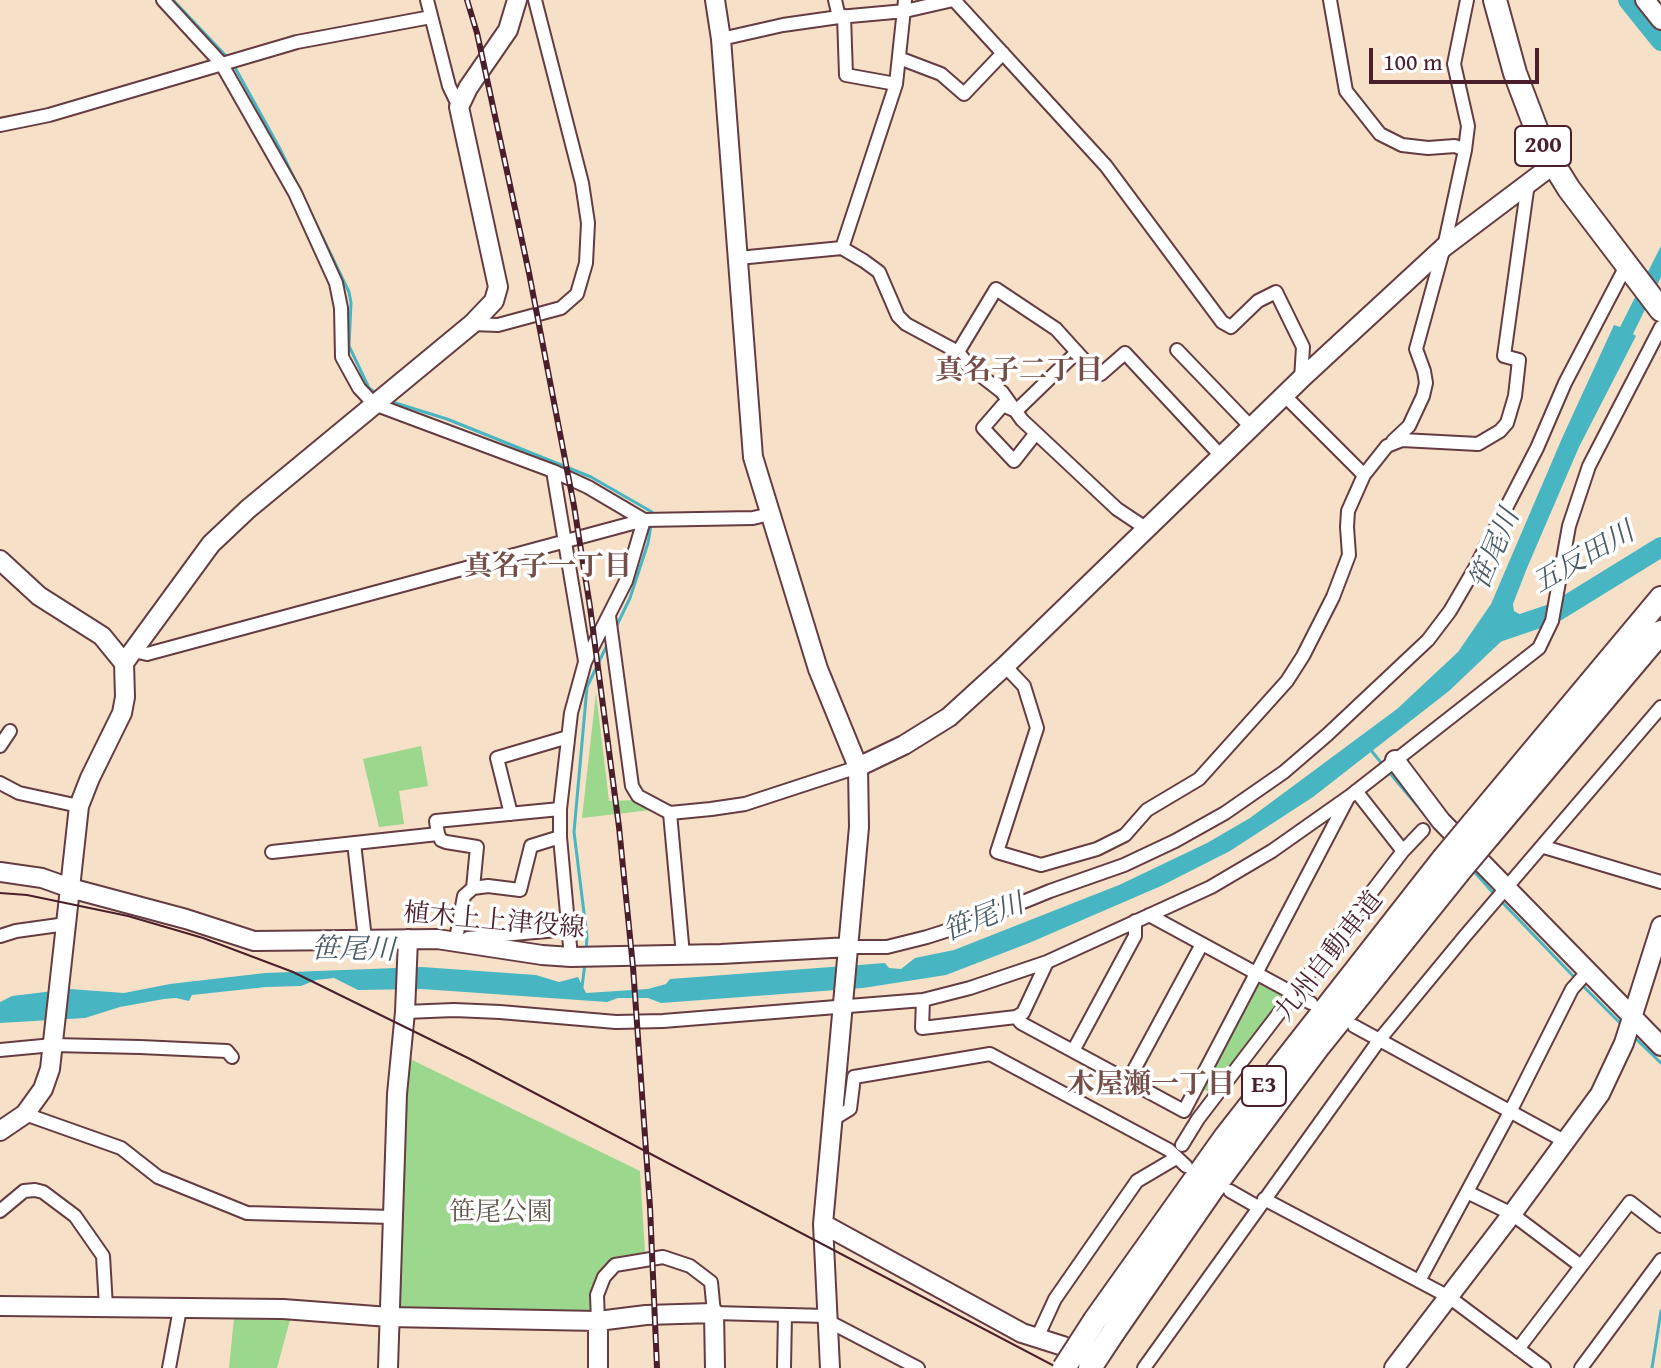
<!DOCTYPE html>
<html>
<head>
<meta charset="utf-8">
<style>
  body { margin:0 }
  #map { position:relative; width:1661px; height:1368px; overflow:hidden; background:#f6e0c7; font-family:"Gentium Book Plus",serif }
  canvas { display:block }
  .scale { position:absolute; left:1369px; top:48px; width:170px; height:36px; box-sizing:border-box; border:4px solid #4a1f2b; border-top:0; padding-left:10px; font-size:24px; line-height:28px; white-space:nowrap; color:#4a1f2b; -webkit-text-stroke:6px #fff; paint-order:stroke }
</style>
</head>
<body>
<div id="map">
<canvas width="1661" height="1368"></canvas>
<div class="scale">100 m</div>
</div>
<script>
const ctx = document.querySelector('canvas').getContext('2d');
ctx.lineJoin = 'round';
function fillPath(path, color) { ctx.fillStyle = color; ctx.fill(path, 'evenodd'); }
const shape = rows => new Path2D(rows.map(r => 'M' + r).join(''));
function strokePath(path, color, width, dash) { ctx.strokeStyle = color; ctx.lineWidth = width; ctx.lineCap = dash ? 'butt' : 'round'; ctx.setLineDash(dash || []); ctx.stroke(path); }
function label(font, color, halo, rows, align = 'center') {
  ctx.font = font + ' "Gentium Book Plus","Noto Serif JP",serif'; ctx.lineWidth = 7; ctx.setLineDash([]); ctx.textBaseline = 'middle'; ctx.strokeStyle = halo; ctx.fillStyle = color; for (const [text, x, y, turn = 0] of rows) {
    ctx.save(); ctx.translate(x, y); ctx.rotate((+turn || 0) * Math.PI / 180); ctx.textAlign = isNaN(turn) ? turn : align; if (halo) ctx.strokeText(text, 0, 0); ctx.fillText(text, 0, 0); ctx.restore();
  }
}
const green = shape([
  [596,693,609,801,636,800,651,810,582,818],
  [421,746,428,786,399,791,404,824,379,827,363,759],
  [1258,981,1287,996,1211,1093,1201,1088],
  [408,1058,640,1171,645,1252,615,1257,604,1265,595,1278,591,1293,592,1312,397,1310,402,1095],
  [234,1318,290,1320,277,1368,229,1368]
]);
const water = shape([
  [1661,246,1661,277,1633,334,1636,336,1579,447,1527,568,1513,604,1514,611,1521,615,1510,633,1449,691,1313,797,1230,851,1161,886,1029,943,946,975,863,988,661,1003,648,998,618,998,607,1002,422,989,358,990,334,978,316,980,301,986,266,987,192,995,189,1001,176,998,164,999,120,1007,85,1018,0,1023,0,1002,12,996,70,989,124,993,170,984,265,973,422,967,536,975,559,982,578,977,586,993,648,989,666,984,670,979,885,963,889,968,901,969,915,958,954,950,1119,885,1207,843,1250,818,1397,709,1458,652,1491,604,1563,436,1614,325,1620,327]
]);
const stream = shape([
  [173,0,228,58],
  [233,64,280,149,349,292,351,303,349,346,369,388,376,393],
  [389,401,447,419,591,477,652,512,651,518],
  [616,627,630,598,648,543,651,525],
  [1370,749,1383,765],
  [1388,771,1447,841],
  [1471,868,1495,895],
  [1501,901,1576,979],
  [586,951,587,937,574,832,587,687,607,645],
  [1581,984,1621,1024],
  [582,987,585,963],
  [1635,1038,1661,1063],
  [1652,1368,1661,1311]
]);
const river = shape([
  [1628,0,1661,41],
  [1492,634,1554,613,1661,547]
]);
const street = shape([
  [163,0,221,63,295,193,336,283,341,308,342,357,359,388,374,404,553,471,588,487,644,520,626,581,585,662,571,713,560,809,560,837,571,957],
  [427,0,449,86,459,107],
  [835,0,839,17],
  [954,0,1106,166,1222,322,1231,327,1258,301,1276,292,1303,347,1301,379],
  [1330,0,1346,91,1380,134,1402,145,1428,148,1455,146,1465,150,1444,247,1416,349,1424,371,1426,383,1423,396,1409,426,1393,441],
  [844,16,846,75,896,84],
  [721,39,783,25,839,17,905,11,953,0],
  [899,58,941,74,964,94,1003,53],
  [0,125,49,115,297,42,431,17],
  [1465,150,1468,126,1454,64,1467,0],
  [842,248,896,84,905,0],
  [738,258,842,248,864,261,879,272,898,316,906,324,958,352,971,368,1002,392,1022,420,1036,433,1117,509,1147,529],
  [472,324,498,325,561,308,577,294,586,263,588,223,582,183,535,0],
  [1177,350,1252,428],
  [958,352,996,289,1056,329,1094,371,1101,374,1125,353,1222,457],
  [1285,396,1364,475],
  [1036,433,1014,461,983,428,1003,405,1016,411,1077,352],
  [553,471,585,661],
  [609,616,632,786,638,796,670,813,711,809,745,804,858,767],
  [134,651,147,654,644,520,753,518,770,514],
  [1005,666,1024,686,1037,728,997,852,1041,865,1097,849,1125,835,1147,810,1199,779,1287,681,1303,656,1333,597,1349,555,1347,527,1348,511,1364,475,1387,446,1402,440,1478,444,1500,431,1507,423,1515,396,1519,360,1504,356,1528,183],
  [0,746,10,731],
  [0,783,19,793,79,806],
  [670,813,683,955],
  [511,814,497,758,568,737],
  [438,834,441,840,446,842,477,847,473,888,464,896,456,939],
  [354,843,365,939],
  [1544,847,1661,882],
  [1403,851,1423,830],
  [272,852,438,834,436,821,560,809],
  [473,888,488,886,520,890,531,846,560,837],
  [1149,915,1311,1003],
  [0,936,16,931,66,924],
  [468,938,569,929],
  [850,947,887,947,927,937,974,922,1050,891,1124,865,1175,841,1225,813,1284,772,1327,735,1428,640,1450,611,1475,568,1537,448,1565,383,1626,266],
  [1047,962,1023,1013,1016,1017,1021,1023,1184,1111,1348,798],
  [923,1000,922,1028,1016,1017],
  [405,1012,454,1010,500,1012,616,1022,663,1021,923,1000,970,988,1047,962,1211,887,1272,851,1350,796,1539,648,1552,621,1569,526,1589,466,1661,327],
  [1354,1026,1566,1142],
  [0,1050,53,1045,140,1047,227,1051,232,1057],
  [1073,1051,1135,936,1135,921],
  [1128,1081,1202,944],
  [25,1114,121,1148,158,1177,247,1213,392,1217],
  [832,1120,850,1109,854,1077,990,1054,1169,1150,1186,1166],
  [1182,1145,1198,1119,1403,851,1356,791],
  [1230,1191,1258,1207],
  [1467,1192,1512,1214,1581,1266],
  [1264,1199,1449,1297,1544,1368],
  [0,1211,24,1191,35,1190,43,1192,75,1216,103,1256,106,1307],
  [1419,1281,1511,1110,1572,989,1588,971],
  [826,1320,918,1368],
  [598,1321,597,1295,604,1277,615,1265,663,1257,690,1266,711,1282,714,1313,826,1316],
  [1037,1338,1055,1299,1137,1181,1176,1158],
  [1518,1349,1630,1202,1661,1226],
  [169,1368,180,1309],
  [784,1368,785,1315],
  [1144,1368,1380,1039,1465,936,1661,707],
  [1581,1368,1661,1260]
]);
const secondary = shape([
  [715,0,721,39,753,457,818,669,858,767,859,827,823,1224,830,1368],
  [1645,0,1661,20],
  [0,560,39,596,102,636,124,663,125,697,122,713,90,778,79,806,70,888,186,919,254,941,437,939,542,955,571,957,721,954,850,947],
  [124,663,211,544,248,509,472,324,494,301,498,287,459,107,468,88,508,30,517,0],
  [1395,760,1441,821,1661,1046],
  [858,767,904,745,949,717,1005,666,1301,379,1444,247,1554,164],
  [0,872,42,878,70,888,50,1069,43,1089,25,1114,0,1131],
  [823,1224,1022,1333,1063,1346,1085,1359],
  [0,1306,283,1309,389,1317,598,1321,646,1315,714,1313,715,1368],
  [598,1321,598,1368],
  [388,1368,397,1094,405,1012,408,939],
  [1394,1368,1512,1214,1600,1094,1624,1043,1661,926]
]);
const highway = shape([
  [1495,0,1515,73,1543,147,1569,189,1661,310],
  [1473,823,1661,598],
  [1489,836,1661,632],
  [1095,1320,1226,1136,1443,859],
  [1113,1333,1211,1191,1319,1046,1458,873]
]);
const tram = shape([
  [0,893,27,895,128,916,203,938,293,972,468,1058,1058,1368]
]);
const rail = shape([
  [467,0,477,33,529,273,574,506,590,607,619,827,633,967,650,1207,657,1368]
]);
const highwayBridge = shape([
  [1443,859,1473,823],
  [1458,873,1489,836],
  [1064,1368,1095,1320],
  [1090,1368,1113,1333]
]);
const shields = [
  [1543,146,56],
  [1264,1086,44]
];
const shieldNames = [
  ["200",1543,146],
  ["E3",1264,1086]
];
const streetNames = [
  ["植木上上津役線",494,922,5],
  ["九州自動車道",1330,957,-52]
];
const parkNames = [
  ["笹尾公園",501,1213]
];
const neighbourhoodNames = [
  ["真名子二丁目",1019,372],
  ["真名子一丁目",548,568],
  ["木屋瀬一丁目",1151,1086]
];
const waterNames = [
  ["笹尾川",1496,550,-67],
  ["五反田川",1584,559,-30],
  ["笹尾川",984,919,-21],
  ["笹尾川",353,951,1]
];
fillPath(green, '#9bd78c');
fillPath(water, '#48b6c2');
strokePath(stream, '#48b6c2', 3);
strokePath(river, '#48b6c2', 20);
strokePath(street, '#643c42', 16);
strokePath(secondary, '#643c42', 22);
strokePath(highway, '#643c42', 26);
strokePath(street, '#fff', 12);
strokePath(secondary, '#fff', 18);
strokePath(highway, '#fff', 22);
strokePath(tram, '#4a1f2b', 2);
strokePath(rail, '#4a1f2b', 6);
strokePath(rail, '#fff', 3, [9]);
strokePath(highwayBridge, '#643c42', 26, []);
strokePath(highwayBridge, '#fff', 22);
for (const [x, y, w] of shields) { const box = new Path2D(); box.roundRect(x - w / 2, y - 20, w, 40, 6); ctx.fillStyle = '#fff'; ctx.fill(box); strokePath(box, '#4a1f2b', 2); }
label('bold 24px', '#4a1f2b', null, shieldNames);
label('26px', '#4a1f2b', '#fff', streetNames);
label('26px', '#625648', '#fff', parkNames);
label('bold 28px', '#764e48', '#fff', neighbourhoodNames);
label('italic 28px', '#495b67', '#fff', waterNames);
</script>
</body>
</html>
